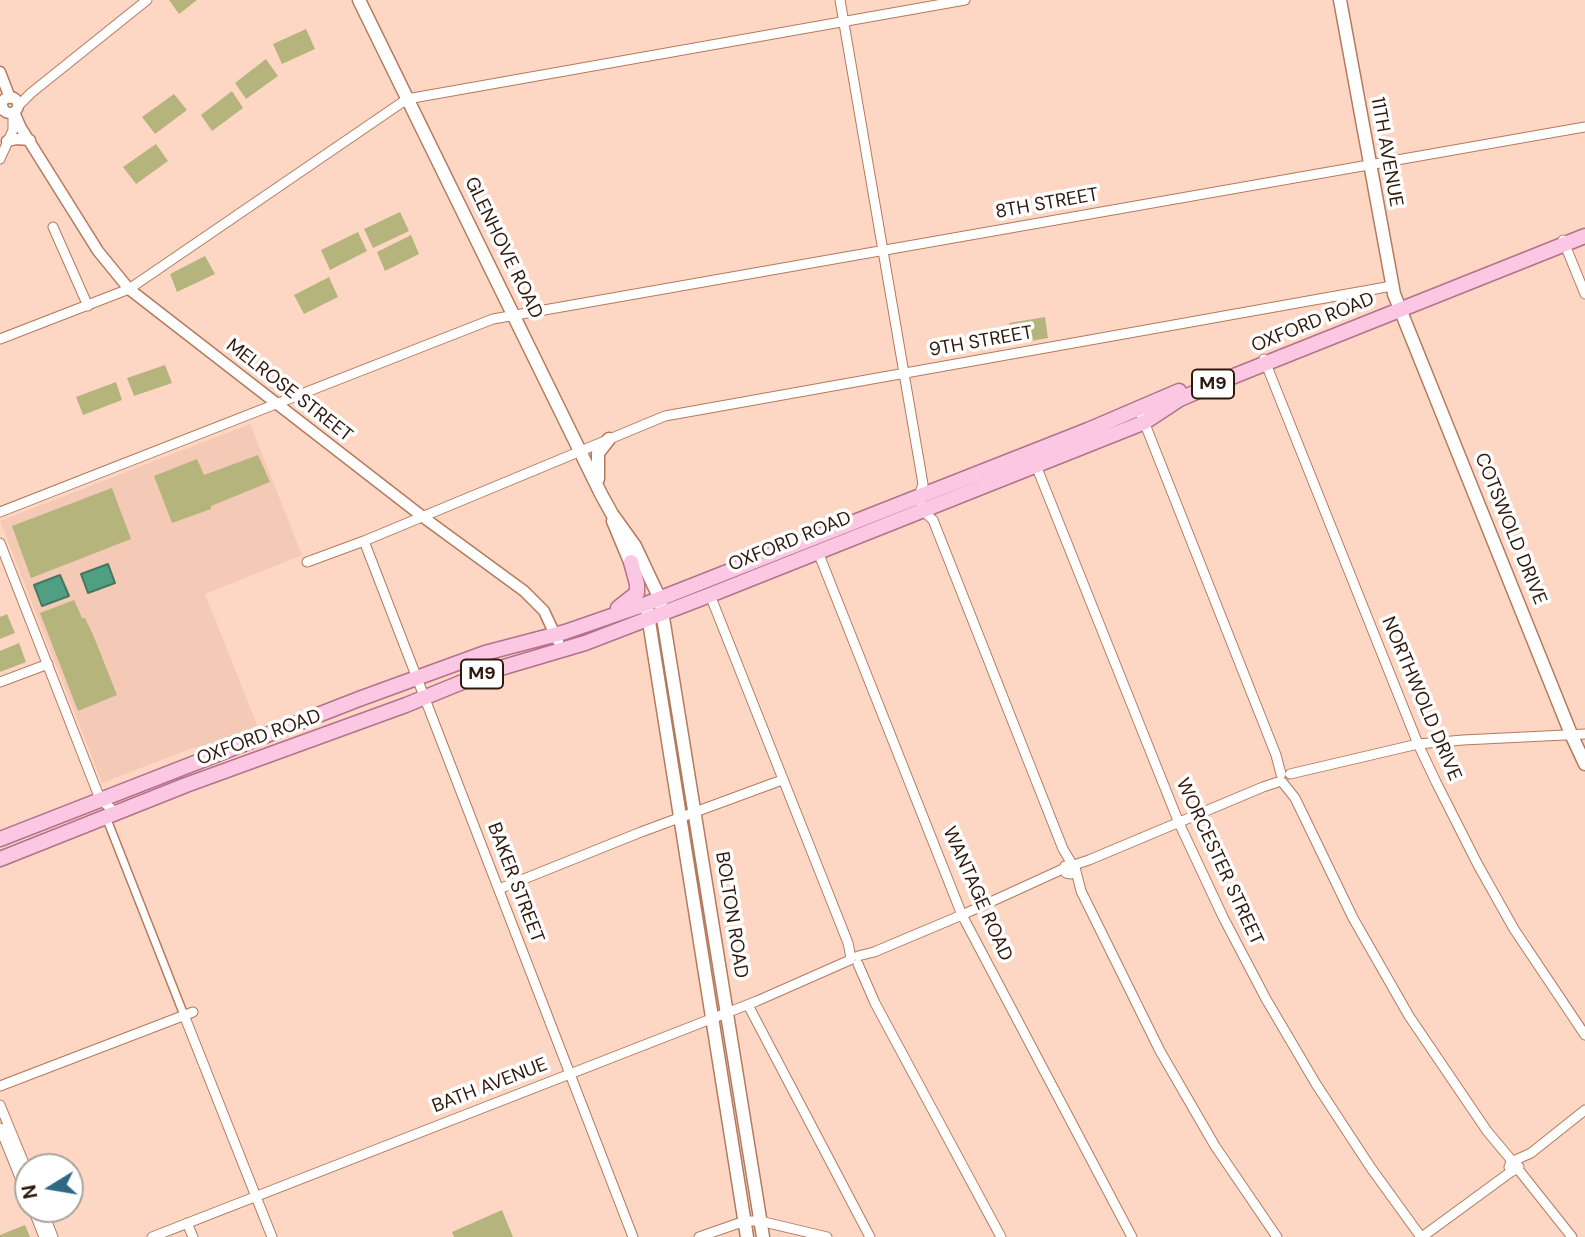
<!DOCTYPE html>
<html>
<head>
<meta charset="utf-8">
<style>
  body { margin:0 }
  #map { position:relative; width:1585px; height:1237px; overflow:hidden; background:#fed7c4; font-family:"DM Sans",sans-serif }
  canvas { display:block }
  .north { position:absolute; left:14px; top:1153px; width:70px; height:70px; box-sizing:border-box; background:#fff; border:2px solid #aca39e; border-radius:50%; rotate:259deg; font-size:19px; font-weight:700; line-height:28px; text-align:center; color:#2f180c }
  .north::after { content:''; display:block; margin:auto; width:24px; height:32px; background:#2d6981; clip-path:polygon(50% 0,100% 100%,50% 72%,0 100%) }
</style>
</head>
<body>
<div id="map">
<canvas width="1585" height="1237"></canvas>
<div class="north">N</div>
</div>
<script>
const ctx = document.querySelector('canvas').getContext('2d');
ctx.lineJoin = 'round';
function fillPath(path, color) { ctx.fillStyle = color; ctx.fill(path, 'evenodd'); }
const shape = rows => new Path2D(rows.map(r => 'M' + r).join(''));
function strokePath(path, color, width, dash) { ctx.strokeStyle = color; ctx.lineWidth = width; ctx.lineCap = dash ? 'butt' : 'round'; ctx.setLineDash(dash || []); ctx.stroke(path); }
function label(font, color, halo, rows, align = 'center') {
  ctx.font = font + ' "DM Sans",sans-serif'; ctx.lineWidth = 7; ctx.setLineDash([]); ctx.textBaseline = 'middle'; ctx.strokeStyle = halo; ctx.fillStyle = color; for (const [text, x, y, turn = 0] of rows) {
    ctx.save(); ctx.translate(x, y); ctx.rotate((+turn || 0) * Math.PI / 180); ctx.textAlign = isNaN(turn) ? turn : align; if (halo) ctx.strokeText(text, 0, 0); ctx.fillText(text, 0, 0); ctx.restore();
  }
}
const built = shape([
  [250,424,302,555,205,594,259,730,198,754,195,747,102,783,0,521]
]);
const green = shape([
  [169,0,197,0,179,14],
  [306,29,315,49,282,64,273,44],
  [266,59,278,76,246,99,235,83],
  [232,91,243,108,212,131,201,115],
  [174,94,187,110,155,134,142,117],
  [156,144,168,161,136,184,123,167],
  [400,212,409,231,373,248,364,229],
  [358,232,367,251,330,270,321,250],
  [411,235,419,254,385,271,377,252],
  [205,256,215,274,177,292,170,274],
  [329,277,338,297,304,314,294,295],
  [1045,317,1048,338,1013,344,1009,323],
  [165,365,172,383,134,396,127,378],
  [116,382,122,400,83,415,76,397],
  [258,455,270,482,211,506,211,509,172,523,154,476,197,459,204,475],
  [112,488,131,539,31,578,12,526],
  [74,600,82,618,85,618,94,637,117,695,78,711,40,613],
  [7,614,15,633,0,639,0,617],
  [19,643,26,662,0,672,0,651],
  [502,1210,513,1237,454,1237,452,1232],
  [25,1225,30,1237,0,1237,0,1235]
]);
const water = shape([
  [108,564,115,583,88,593,81,574,108,564],
  [60,575,69,596,42,606,34,585,60,575]
]);
const pedestrian = shape([
  [106,817,184,1015]
]);
const minor = shape([
  [840,0,923,484,919,496,923,511,933,520],
  [18,106,31,93,147,0],
  [0,110,4,109],
  [0,159,13,130,13,115],
  [53,227,88,306],
  [1563,240,1585,294],
  [0,339,129,289,407,99,965,0],
  [1264,359,1418,744,1436,782,1478,865,1514,929,1585,1035],
  [1139,409,1276,755,1281,774],
  [1039,473,1179,823,1223,917,1266,999,1316,1084,1371,1168,1421,1237],
  [0,512,493,319,1585,127],
  [933,520,1063,849,1072,864],
  [364,541,633,1237],
  [0,543,100,799,116,813],
  [818,552,962,915,1132,1237],
  [307,562,364,541,665,416,1392,286],
  [710,595,848,943,851,958],
  [0,682,48,664],
  [1290,774,1418,744,1463,740,1585,734],
  [1283,783,1295,798,1353,918,1409,1016,1487,1131,1513,1162],
  [1074,865,1089,860,1263,787,1281,781],
  [1075,872,1071,874,1066,873,1065,866,1072,864,1075,867,1081,891,1160,1051,1215,1146,1277,1237],
  [499,889,641,832,782,780],
  [858,956,874,952,962,915,1065,868],
  [858,964,875,1003,1001,1237],
  [748,1005,870,1237],
  [184,1015,272,1237],
  [0,1086,193,1012],
  [0,1105,28,1173,20,1176],
  [0,1128,28,1197],
  [1515,1162,1519,1167,1513,1171,1509,1167,1511,1162,1531,1153,1585,1110],
  [1518,1169,1572,1237],
  [33,1209,44,1237],
  [42,1209,53,1237],
  [187,1223,193,1237],
  [152,1237,757,1001,850,960],
  [699,1237,745,1221,760,1221,827,1237],
  [1422,1237,1512,1171]
]);
const tertiary = shape([
  [0,72,10,98],
  '2 105a8 8 0 1 1 16 0a8 8 0 1 1-16 0Z',
  [14,112,21,128,98,251,129,289,423,517,524,591,544,611,558,641],
  [7,141,16,139,30,140]
]);
const secondary = shape([
  [359,0,601,494,612,514,635,546,660,599,763,1237],
  [1340,0,1394,294,1571,734,1585,764],
  [598,479,598,453,609,439],
  [613,521,633,569],
  [647,609,747,1237]
]);
const primary = shape([
  [618,608,637,593,637,584,631,562],
  [0,839,359,699,485,653,565,632,646,604,1088,430,1179,391],
  [0,859,186,785,406,705,487,672,585,643,710,595,1145,422,1180,399,1224,380,1585,236]
]);
const shields = [
  [1213,384,42],
  [482,674,42]
];
const shieldNames = [
  ["M9",1213,384],
  ["M9",482,674]
];
const streetNames = [
  ["11TH AVENUE",1386,152,80],
  ["8TH STREET",1047,204,-10],
  ["GLENHOVE ROAD",503,248,64],
  ["OXFORD ROAD",1313,323,-22],
  ["9TH STREET",981,342,-10],
  ["MELROSE STREET",289,391,38],
  ["COTSWOLD DRIVE",1510,529,68],
  ["OXFORD ROAD",790,542,-22],
  ["NORTHWOLD DRIVE",1421,699,67],
  ["OXFORD ROAD",259,738,-20],
  ["WORCESTER STREET",1219,862,65],
  ["BAKER STREET",515,883,69],
  ["WANTAGE ROAD",977,894,66],
  ["BOLTON ROAD",731,915,81],
  ["BATH AVENUE",490,1086,-21]
];
fillPath(built, '#f4c9b5');
fillPath(green, '#b5b47d');
fillPath(water, '#509f82');
strokePath(water, '#46765f', 2);
strokePath(pedestrian, '#b47a5c', 10);
strokePath(minor, '#b47a5c', 11);
strokePath(tertiary, '#b47a5c', 13);
strokePath(secondary, '#b47a5c', 15);
strokePath(primary, '#b3718b', 17);
strokePath(pedestrian, '#fff', 7);
strokePath(minor, '#fff', 9);
strokePath(tertiary, '#fff', 10);
strokePath(secondary, '#fff', 12);
strokePath(primary, '#fcc7e3', 14);
for (const [x, y, w] of shields) { const box = new Path2D(); box.roundRect(x - w / 2, y - 14.5, w, 29, 5); ctx.fillStyle = '#fff'; ctx.fill(box); strokePath(box, '#2f180c', 2); }
label('bold 18px', '#2f180c', null, shieldNames);
label('19px', '#2f180c', '#fff', streetNames);
</script>
</body>
</html>
